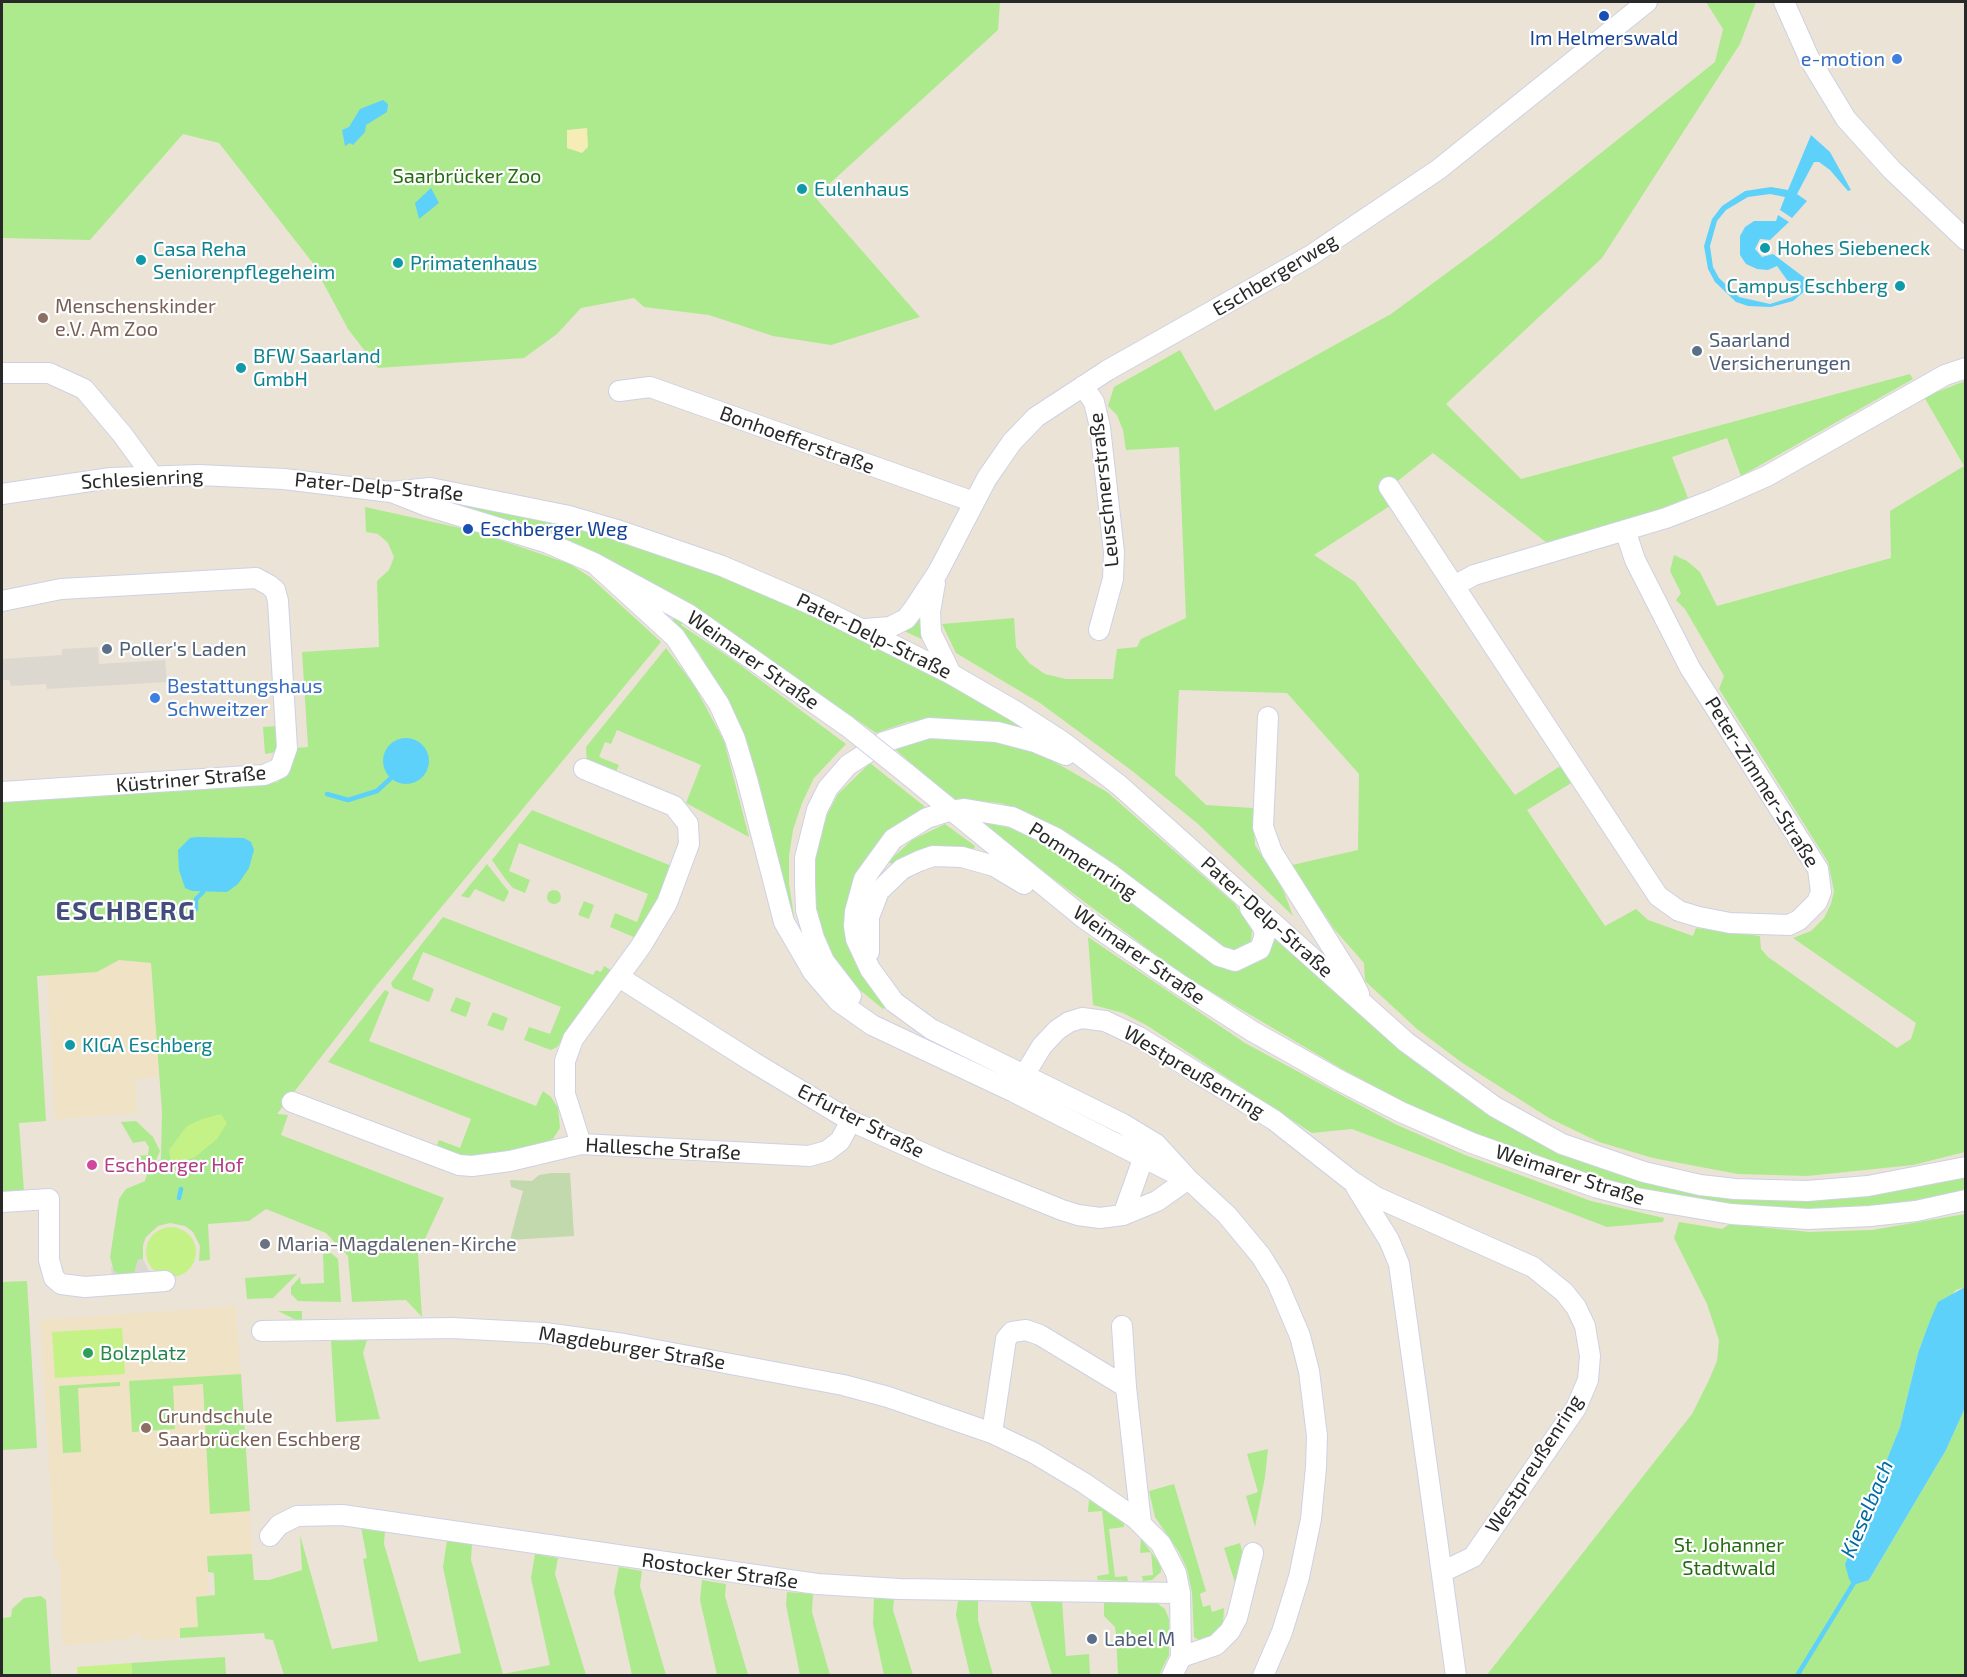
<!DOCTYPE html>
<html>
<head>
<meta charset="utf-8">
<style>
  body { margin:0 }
  #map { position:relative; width:1967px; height:1677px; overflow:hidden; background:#ece3d7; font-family:"Exo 2",sans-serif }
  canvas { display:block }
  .frame { position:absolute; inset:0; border:3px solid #282828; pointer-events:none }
</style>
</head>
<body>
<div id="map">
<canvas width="1967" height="1677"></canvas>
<div class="frame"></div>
</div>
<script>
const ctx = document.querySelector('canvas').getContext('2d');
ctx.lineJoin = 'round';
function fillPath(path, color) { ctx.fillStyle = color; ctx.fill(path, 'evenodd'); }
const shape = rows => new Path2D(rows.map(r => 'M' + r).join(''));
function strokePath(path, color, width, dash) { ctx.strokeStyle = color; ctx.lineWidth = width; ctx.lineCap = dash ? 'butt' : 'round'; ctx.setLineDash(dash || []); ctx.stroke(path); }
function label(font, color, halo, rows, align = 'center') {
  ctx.font = font + ' "Exo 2",sans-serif'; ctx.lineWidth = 4.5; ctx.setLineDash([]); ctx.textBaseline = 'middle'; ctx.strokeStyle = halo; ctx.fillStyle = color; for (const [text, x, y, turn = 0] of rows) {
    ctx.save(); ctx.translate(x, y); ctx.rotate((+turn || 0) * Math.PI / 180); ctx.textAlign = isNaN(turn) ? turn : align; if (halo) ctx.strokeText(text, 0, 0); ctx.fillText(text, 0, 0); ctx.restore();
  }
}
const education = shape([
  [119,960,151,963,159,1077,135,1079,137,1113,55,1119,47,975,97,972],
  [236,1306,252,1554,207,1556,209,1596,196,1597,198,1627,180,1628,180,1638,142,1641,141,1634,131,1635,131,1638,63,1646,60,1563,55,1563,40,1320]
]);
const green = shape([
  [2,2,1000,2,998,30,815,197,920,317,831,345,773,336,709,315,644,307,634,298,581,308,557,334,524,358,378,368,348,329,312,262,219,143,183,134,90,240,2,238],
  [1706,2,1756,2,1740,44,1602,258,1446,404,1521,479,1910,374,1913,379,1741,476,1727,438,1672,457,1688,498,1636,518,1547,543,1433,453,1385,491,1393,504,1314,555,1355,582,1515,795,1562,765,1573,782,1527,810,1605,926,1636,909,1648,920,1693,936,1696,928,1760,936,1761,949,1768,957,1897,1048,1911,1039,1916,1023,1793,938,1811,931,1824,918,1831,904,1834,891,1828,862,1719,689,1724,676,1685,609,1676,600,1681,593,1670,571,1674,555,1687,561,1700,572,1717,606,1891,558,1890,511,1964,466,1924,397,1965,381,1965,1152,1913,1165,1807,1176,1738,1174,1653,1158,1599,1142,1549,1118,1461,1062,1417,1029,1365,981,1364,963,1334,929,1292,865,1358,850,1359,774,1287,693,1179,690,1175,775,1206,805,1253,808,1255,845,1282,887,1293,916,1197,823,1131,770,1040,703,956,653,942,624,1014,618,1016,647,1029,663,1045,674,1066,679,1113,679,1117,649,1137,647,1141,639,1186,618,1179,447,1126,450,1123,430,1117,415,1108,406,1114,387,1180,350,1215,411,1391,314,1493,239,1715,62,1723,29],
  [429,494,591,530,719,575,767,594,964,687,1040,733,979,721,951,719,908,722,876,733,693,607,428,498],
  [365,507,474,531,570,564,590,577,661,642,376,986,277,1114,288,1115,281,1135,444,1198,418,1254,422,1317,406,1300,352,1302,348,1256,326,1233,266,1209,249,1221,208,1224,210,1260,199,1261,200,1246,193,1232,185,1226,170,1223,158,1226,146,1237,143,1245,143,1259,138,1260,133,1278,119,1277,114,1272,110,1257,119,1199,126,1189,145,1181,147,1174,161,1159,162,1112,151,963,119,960,97,972,37,976,46,1121,19,1123,24,1191,2,1193,2,801,227,788,278,782,292,765,296,748,308,747,302,652,379,647,377,581,389,570,394,557,388,543,378,534,366,532],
  [920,609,928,642,902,630],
  [675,617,683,622,681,625,732,659,846,744,814,778,802,803,793,830,789,856,789,884,794,916,792,917,730,706,698,651,672,620],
  [666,648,694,685,724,741,749,837,686,803,701,765,617,730,611,744,605,742,599,757,619,765,614,776,587,765,586,747],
  [277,726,276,752,265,754,263,727],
  [951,736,995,740,1032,749,1107,792,1235,904,1252,930,1251,941,1244,947,1231,950,1219,945,1018,809,1000,803,952,799,895,749,930,738],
  [870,763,929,810,888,834,875,848,855,876,849,941,856,965,887,1006,883,1009,855,986,833,958,821,936,815,907,815,859,827,815,838,794],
  [532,810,674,867,660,899,636,938,610,927,615,913,637,922,648,894,519,843,509,871,530,880,525,893,513,888,506,880,492,860],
  [974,820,1010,828,1044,843,1101,879,1205,959,1217,965,1235,970,1265,957,1272,946,1273,931,1356,1011,1400,1049,1449,1087,1491,1114,1698,1192,1965,1175,1965,1192,1869,1208,1808,1211,1732,1206,1639,1189,1598,1178,1477,1135,1406,1103,1342,1069,1183,975],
  [945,824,975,846,974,849,954,846,933,847,915,851,893,864,888,862,912,840],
  [487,864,509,892,504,902,475,889,469,898,461,896],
  '547 897a7 7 0 1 1 14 0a7 7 0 1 1-14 0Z',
  [584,901,594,905,589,919,578,915],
  [443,917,593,975,596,970,601,972,604,966,611,970,557,1047,551,1050,524,1040,529,1027,550,1034,561,1007,423,952,412,979,434,989,429,1002,393,988,391,983],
  [1088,937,1245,1043,1395,1124,1465,1155,1591,1201,1664,1218,1663,1222,1607,1227,1352,1129,1312,1133,1146,1025,1123,1013,1093,1005],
  [385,990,389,992,369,1041,536,1106,543,1091,551,1097,558,1108,560,1128,553,1139,540,1144,477,1157,461,1158,435,1150,439,1140,460,1148,471,1119,328,1062],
  [456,997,471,1003,466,1017,450,1011],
  [493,1012,508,1018,503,1031,487,1025],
  [136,1121,153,1137,160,1151,155,1163,149,1166,141,1164,135,1156,148,1155,149,1147,145,1141,133,1143,121,1122],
  [1965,1214,1965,1287,1956,1290,1929,1323,1918,1353,1900,1427,1845,1564,1869,1580,1946,1450,1965,1408,1965,1675,1486,1676,1692,1414,1709,1380,1717,1361,1719,1340,1707,1304,1674,1238,1679,1222,1722,1229,1730,1224,1809,1232,1872,1230],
  [331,1253,338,1259,341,1302,298,1301,291,1294,291,1287,300,1277,301,1284,324,1283,323,1254],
  [297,1274,273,1298,247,1299,245,1278],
  [27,1281,37,1448,2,1450,2,1282],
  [278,1311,302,1311,302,1322,294,1319],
  [367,1340,363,1353,380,1419,336,1422,331,1341],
  [241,1374,250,1511,210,1514,203,1384,173,1386,175,1429,132,1432,129,1381],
  [120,1382,120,1386,78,1388,81,1452,63,1453,59,1386],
  [1268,1449,1265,1477,1255,1527,1246,1496,1258,1492,1247,1454],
  [1174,1484,1206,1591,1200,1594,1203,1607,1210,1605,1212,1612,1224,1608,1223,1625,1213,1636,1200,1641,1194,1637,1192,1593,1187,1569,1179,1552,1155,1517,1149,1491],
  [1089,1500,1124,1523,1124,1527,1109,1529,1115,1577,1127,1576,1128,1581,1098,1580,1097,1576,1109,1574,1102,1511,1088,1512],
  [361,1527,385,1531,384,1544,419,1662,461,1653,443,1567,447,1540,472,1544,471,1560,503,1674,550,1665,531,1578,535,1554,558,1558,555,1574,586,1675,284,1675,273,1640,265,1639,264,1633,180,1638,180,1628,198,1627,196,1597,215,1595,214,1573,208,1572,207,1556,252,1554,254,1580,269,1580,302,1570,300,1535,332,1649,378,1641,363,1559,367,1558],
  [1141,1539,1161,1565,1161,1572,1152,1580,1143,1581,1142,1576,1153,1575,1151,1552,1140,1553],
  [1240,1543,1243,1554,1237,1589,1224,1548],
  [619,1567,642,1571,640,1586,666,1675,632,1675,614,1592],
  [702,1580,726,1584,725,1596,748,1675,717,1675,700,1600],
  [787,1592,813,1594,812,1612,830,1675,800,1675,786,1605],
  [41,1596,46,1600,51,1675,2,1675,2,1618,11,1617,12,1609,24,1598],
  [874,1598,894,1599,893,1610,913,1675,884,1675,873,1624],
  [958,1601,978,1601,978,1620,993,1675,970,1675,956,1615],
  [1030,1601,1062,1601,1066,1656,1089,1654,1090,1675,1052,1675],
  [1104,1602,1157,1603,1165,1609,1169,1619,1169,1655,1159,1675,1111,1675,1118,1675,1116,1634,1115,1627,1104,1616],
  [225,1657,226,1675,132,1675,131,1663]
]);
const sand = shape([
  [587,128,588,147,582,153,567,148,567,130]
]);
const cemetery = shape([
  [552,1173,570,1173,574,1236,510,1240,523,1191,511,1187,510,1180,532,1181,539,1175]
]);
const pitch = shape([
  [221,1114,227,1123,217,1139,195,1157,177,1163,171,1161,169,1150,187,1126,202,1119],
  '146 1252a25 25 0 1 1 50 0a25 25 0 1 1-50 0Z',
  [122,1328,125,1374,55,1378,52,1332],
  [131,1663,132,1675,78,1675,77,1667]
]);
const plaza = shape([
  [98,647,99,664,165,660,167,682,47,689,46,684,11,686,9,680,2,680,2,659,62,655,62,649],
  [143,1259,150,1273,112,1285,111,1266,119,1277,133,1278,138,1260]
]);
const water = shape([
  [383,100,388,104,387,112,366,125,365,132,353,145,350,143,345,146,342,130,349,127,360,109],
  [1811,135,1830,152,1851,190,1848,191,1830,170,1819,162,1814,162,1797,194,1807,201,1792,218,1780,210,1785,197,1770,194,1748,197,1726,210,1717,221,1710,246,1713,267,1719,278,1739,297,1770,304,1792,297,1797,294,1777,266,1768,270,1757,269,1746,264,1740,255,1740,236,1745,227,1754,221,1776,221,1778,215,1789,222,1770,240,1760,239,1755,249,1762,257,1773,254,1813,284,1793,301,1771,307,1748,306,1736,302,1715,282,1708,269,1704,246,1712,219,1722,206,1745,191,1771,187,1788,190],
  [431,188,439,203,419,219,415,203],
  '383 761a23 23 0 1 1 46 0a23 23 0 1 1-46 0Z',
  [197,837,244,838,251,842,254,850,249,868,238,884,227,892,192,891,185,888,179,870,178,850,190,838],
  [1965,1287,1965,1408,1946,1450,1869,1580,1853,1585,1849,1579,1845,1564,1900,1427,1918,1353,1929,1323,1938,1302]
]);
const stream = shape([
  [327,794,348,800,377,791,390,779],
  [196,909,196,899,203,892],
  [179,1198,181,1189],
  [1797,1676,1855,1581]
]);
const minor = shape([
  [1784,2,1809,58,1846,119,1892,170,1966,240],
  [2,373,49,373,84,389,122,434,152,475],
  [1083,386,1094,402,1100,427,1114,552,1113,579,1099,630],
  [619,391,650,387,974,502],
  [1389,487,1658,896,1679,911,1699,917,1730,923,1789,925,1799,920,1817,902,1821,892,1818,869,1690,668,1635,560,1625,530],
  [394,493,427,506,548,543,594,563,688,614,847,726],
  [2,494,111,478,199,475,284,479,391,492,430,488,569,516,617,530,722,566,815,606,951,674,1015,711,1063,742,1119,785,1406,1042,1495,1107,1562,1144,1644,1172,1700,1185,1735,1189,1807,1191,1868,1186,1966,1167],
  [594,563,675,637,719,704,735,739,747,779,784,922,813,972,838,1001,872,1025,1014,1092,1180,1176],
  [935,583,930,612,931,633,951,674],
  [1456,585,1474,575,1666,518,1715,499,1767,476,1945,375,1966,368],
  [2,601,61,589,256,578,269,585,275,590,278,601,287,748,280,768,264,775,2,792],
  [865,629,890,627,906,619,913,610,938,572,987,478,1012,442,1036,417,1108,370,1310,256,1399,196,1439,169,1647,2],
  [1268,717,1263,827,1272,852,1350,976,1359,994],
  [906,773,1085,919,1179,984,1252,1031,1337,1079,1401,1112,1472,1143,1595,1187,1637,1198,1731,1214,1808,1219,1870,1216,1916,1211,1966,1200],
  [1250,908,1263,927,1265,935,1260,949,1235,961,1219,956,1109,873,1056,838,1012,817,965,809,949,811,927,818,893,839,864,879,855,912,854,926,856,939,870,969,894,1002,931,1029,1123,1124,1156,1144,1188,1179,1227,1215,1261,1256,1277,1282,1300,1336,1309,1371,1317,1436,1316,1467,1311,1519,1299,1577,1282,1632,1263,1676],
  [869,952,869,917,879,891,902,869,919,861,933,856,962,857,994,866,1024,884],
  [619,977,753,1062,851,1121,938,1160,1062,1210,1078,1215,1100,1218,1123,1215,1157,1201,1188,1179],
  [851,996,824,961,814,938,806,910,805,884,805,858,817,810,828,788,848,765,884,742,929,728,997,732,1035,742,1066,755],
  [1014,1092,1042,1046,1057,1030,1069,1022,1082,1018,1105,1021,1139,1037,1274,1120,1353,1182,1376,1197,1533,1267,1564,1292,1576,1307,1585,1326,1590,1356,1588,1380,1576,1408,1473,1557,1442,1572],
  [292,1102,459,1165,472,1166,510,1161,581,1144,809,1156,827,1151,840,1141,851,1121],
  [581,1144,565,1094,565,1061,573,1039,641,946,667,903,689,844,688,824,674,806,584,769],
  [1356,1187,1389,1240,1399,1264,1456,1676],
  [2,1202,49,1199,49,1260,54,1278,61,1284,85,1287,165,1281],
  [1123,1215,1143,1159],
  [1122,1326,1126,1387],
  [262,1331,452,1328,545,1333,624,1344,843,1385,888,1397,992,1433,1034,1453,1084,1483,1135,1518,1161,1544,1176,1573,1180,1593,1181,1657,1172,1676],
  [992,1433,1006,1339,1012,1332,1026,1330,1040,1335,1126,1387,1141,1523],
  [270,1536,279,1525,297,1516,342,1515,817,1584,899,1589,1180,1593],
  [1181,1657,1216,1645,1230,1631,1237,1618,1253,1553]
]);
const minorBridge = shape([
  [847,726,906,773]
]);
const markers = [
  [1604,16,6,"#1a4fb4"],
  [1897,59,6,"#3f7fe0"],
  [802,189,6,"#0f9aa8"],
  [1765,248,6,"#0f9aa8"],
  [141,260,6,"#0f9aa8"],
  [398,263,6,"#0f9aa8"],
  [1900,286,6,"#0f9aa8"],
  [43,318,6,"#8d6e63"],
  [1697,351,6,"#5c6f8a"],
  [241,368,6,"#0f9aa8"],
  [468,529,6,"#1a4fb4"],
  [107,649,6,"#5c6f8a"],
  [155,698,6,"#3f7fe0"],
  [70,1045,6,"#0f9aa8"],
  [92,1165,6,"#d1479c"],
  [265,1244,6,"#6b7280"],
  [88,1353,6,"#2e9e5b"],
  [146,1428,6,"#8d6e63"],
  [1092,1639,6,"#5c6f8a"]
];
const transitNames = [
  ["Im Helmerswald",1604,38],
  ["Eschberger Weg",480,529,"left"]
];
const shopNames = [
  ["e-motion",1885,59],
  ["Bestattungshaus",167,686,"left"],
  ["Schweitzer",167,709,"left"]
];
const parkNames = [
  ["Saarbrücker Zoo",467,176],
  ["St. Johanner",1729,1545],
  ["Stadtwald",1729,1568]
];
const cultureNames = [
  ["Eulenhaus",814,189],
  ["Hohes Siebeneck",1777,248],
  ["Casa Reha",153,249],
  ["Seniorenpflegeheim",153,272],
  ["Primatenhaus",410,263],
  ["Campus Eschberg",1888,286,"right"],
  ["BFW Saarland",253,356],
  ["GmbH",253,379],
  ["KIGA Eschberg",82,1045]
];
const streetNames = [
  ["Eschbergerweg",1275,275,-31],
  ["Bonhoefferstraße",797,440,20],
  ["Schlesienring",142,479,-3],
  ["Pater-Delp-Straße",379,487,5],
  ["Leuschnerstraße",1104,490,-96],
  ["Pater-Delp-Straße",874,636,26],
  ["Weimarer Straße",753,660,35],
  ["Küstriner Straße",191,779,-5],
  ["Peter-Zimmer-Straße",1762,782,58],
  ["Pommernring",1083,861,33],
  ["Pater-Delp-Straße",1267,917,42],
  ["Weimarer Straße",1139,955,35],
  ["Westpreußenring",1194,1072,31],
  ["Erfurter Straße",861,1121,27],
  ["Hallesche Straße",663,1149,3],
  ["Weimarer Straße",1570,1175,18],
  ["Magdeburger Straße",632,1348,9],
  ["Westpreußenring",1534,1464,-57],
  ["Rostocker Straße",720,1571,8]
];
const educationNames = [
  ["Menschenskinder",55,306],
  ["e.V. Am Zoo",55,329],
  ["Grundschule",158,1416],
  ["Saarbrücken Eschberg",158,1439]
];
const serviceNames = [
  ["Saarland",1709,340],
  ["Versicherungen",1709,363],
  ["Poller's Laden",119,649],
  ["Label M",1104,1639]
];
const hotelNames = [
  ["Eschberger Hof",104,1165]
];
const worshipNames = [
  ["Maria-Magdalenen-Kirche",277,1244]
];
const leisureNames = [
  ["Bolzplatz",100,1353]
];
const waterNames = [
  ["Kieselbach",1867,1509,-67]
];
const districtNames = [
  ["ESCHBERG",126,911]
];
fillPath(education, '#f0e2c4');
fillPath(green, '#acea8d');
fillPath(sand, '#f6ecb6');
fillPath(cemetery, '#c2d8ad');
fillPath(pitch, '#c5f287');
fillPath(plaza, '#dcd7cf');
fillPath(water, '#5ed1fb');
strokePath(stream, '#5ed1fb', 4.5);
strokePath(minor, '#cdd1e3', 22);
strokePath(minor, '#fff', 20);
strokePath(minorBridge, '#cdd1e3', 22, []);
strokePath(minorBridge, '#fff', 20);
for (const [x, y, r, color] of markers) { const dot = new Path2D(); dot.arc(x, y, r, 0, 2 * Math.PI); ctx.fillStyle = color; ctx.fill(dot); strokePath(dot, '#fff', 2); }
label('20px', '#164399', '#fff', transitNames);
label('20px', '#366cbe', '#fff', shopNames, 'right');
label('20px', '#246b12', '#fff', parkNames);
label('20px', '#0d838f', '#fff', cultureNames, 'left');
label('20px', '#282828', '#fff', streetNames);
label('20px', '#785e54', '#fff', educationNames, 'left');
label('20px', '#4e5e75', '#fff', serviceNames, 'left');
label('20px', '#b23c85', '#fff', hotelNames, 'left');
label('20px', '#5b616d', '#fff', worshipNames, 'left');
label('20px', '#27864d', '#fff', leisureNames, 'left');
label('italic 21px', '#006ba4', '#fff', waterNames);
ctx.letterSpacing = '1.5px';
label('bold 26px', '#444e7d', '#fff', districtNames);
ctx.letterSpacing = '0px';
</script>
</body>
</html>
